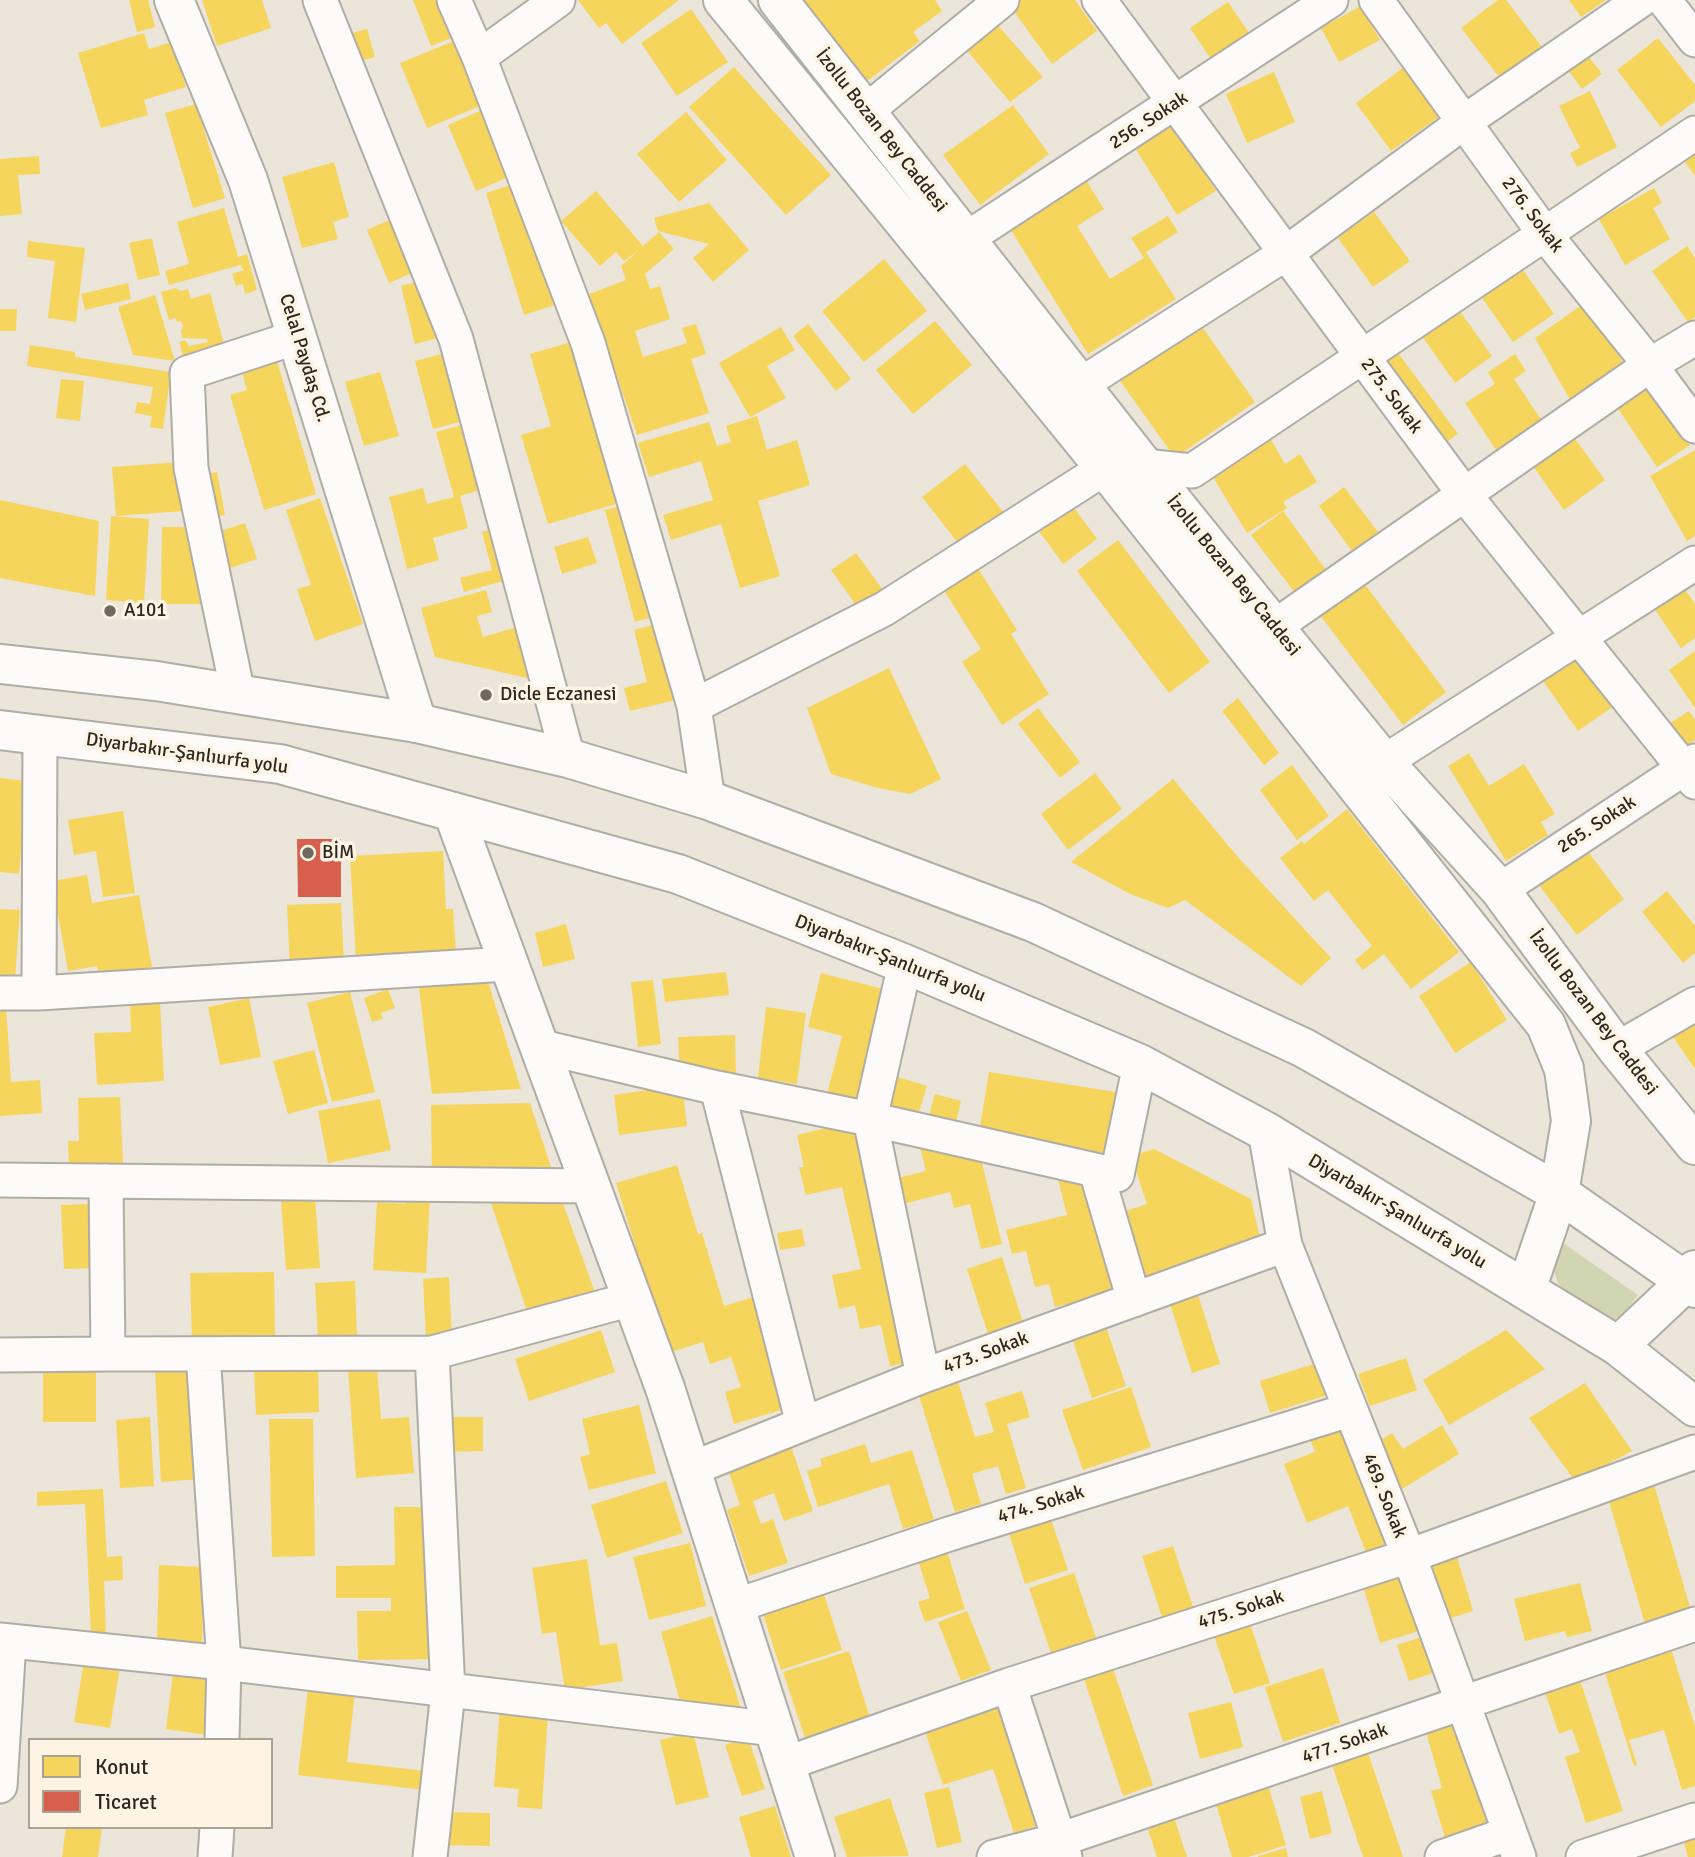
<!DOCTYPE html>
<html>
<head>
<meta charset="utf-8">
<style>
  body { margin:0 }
  #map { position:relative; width:1695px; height:1857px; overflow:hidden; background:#ebe5da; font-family:Signika,sans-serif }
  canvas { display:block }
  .legend { position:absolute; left:28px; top:1738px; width:245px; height:91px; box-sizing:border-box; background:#fef4e4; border:2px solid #aaa296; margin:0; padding:9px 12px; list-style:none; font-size:21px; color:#2c2720 }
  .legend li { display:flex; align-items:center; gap:14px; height:35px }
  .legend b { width:35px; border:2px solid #aaa296 }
</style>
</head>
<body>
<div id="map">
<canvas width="1695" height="1857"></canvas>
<ul class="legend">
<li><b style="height:19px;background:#f6d55c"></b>Konut</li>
<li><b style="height:19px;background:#d6604d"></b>Ticaret</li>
</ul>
</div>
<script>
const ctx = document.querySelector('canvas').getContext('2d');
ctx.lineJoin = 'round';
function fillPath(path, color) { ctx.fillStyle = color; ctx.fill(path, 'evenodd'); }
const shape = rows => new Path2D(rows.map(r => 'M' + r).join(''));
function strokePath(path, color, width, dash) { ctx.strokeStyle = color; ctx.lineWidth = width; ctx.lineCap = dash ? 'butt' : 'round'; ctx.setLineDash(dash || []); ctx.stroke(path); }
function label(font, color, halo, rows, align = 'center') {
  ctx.font = font + ' Signika,sans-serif'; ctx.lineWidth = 7; ctx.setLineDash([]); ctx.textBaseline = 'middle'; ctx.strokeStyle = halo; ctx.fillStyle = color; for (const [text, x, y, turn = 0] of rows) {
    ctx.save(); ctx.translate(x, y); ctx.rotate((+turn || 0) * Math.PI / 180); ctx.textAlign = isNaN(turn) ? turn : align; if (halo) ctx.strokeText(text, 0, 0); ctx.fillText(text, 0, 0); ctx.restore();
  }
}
const green = shape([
  [1563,1243,1638,1295,1623,1315,1611,1320,1568,1297,1558,1283,1554,1271]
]);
const homes = shape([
  [129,0,148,0,155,27,137,32],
  [202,0,262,0,271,28,217,46],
  [413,0,436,0,451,38,431,46],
  [578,0,679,0,622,44,606,23,599,28],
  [786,0,935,0,942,11,913,32,920,41,854,91],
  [1018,0,1075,0,1097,31,1052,64,1010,6],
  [1498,0,1506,0,1542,47,1500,78,1461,28],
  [1569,0,1606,0,1581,17],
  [1228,2,1251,36,1213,62,1190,28],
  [1361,6,1380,40,1339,62,1321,28],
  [691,9,728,62,677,96,641,43],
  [996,23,1043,77,1010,102,965,48],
  [367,29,375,57,356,62,348,34],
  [144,33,149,49,172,42,186,87,144,100,148,115,101,128,78,53],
  [1658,38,1695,85,1695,101,1661,127,1617,70],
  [454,41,480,106,427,128,400,63],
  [1583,49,1602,74,1582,89,1563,63],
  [734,67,831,175,786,215,689,107],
  [1404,67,1440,116,1391,151,1356,103],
  [1274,72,1295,122,1247,143,1226,94],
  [1590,91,1617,147,1577,167,1570,153,1580,148,1559,106],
  [196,104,225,198,193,208,165,113],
  [1013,105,1049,154,980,205,943,155],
  [482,110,511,176,476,191,448,125],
  [686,112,727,160,679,202,637,154],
  [1173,124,1216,191,1177,215,1135,148],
  [1695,148,1695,176,1682,158],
  [39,156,40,174,18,175,22,214,0,216,0,159],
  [334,162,349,217,333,222,338,239,302,248,282,177],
  [1086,180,1104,209,1077,226,1110,279,1144,258,1131,238,1168,216,1178,232,1146,252,1176,299,1088,354,1009,227],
  [520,182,558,304,524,315,486,193],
  [1654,188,1662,203,1653,208,1670,239,1625,265,1599,219],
  [596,191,643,246,659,232,674,249,645,274,650,289,660,286,670,319,635,331,643,357,687,343,682,328,696,324,706,354,691,359,709,413,637,435,589,294,626,280,621,266,640,249,624,261,616,252,600,266,561,221],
  [709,203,749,250,713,282,693,258,709,244,658,231,654,218],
  [224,208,238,257,247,254,257,290,245,294,243,284,236,286,232,274,244,270,240,265,169,285,165,271,189,264,177,222],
  [1374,212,1410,261,1373,287,1338,238],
  [396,217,419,270,389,283,367,230],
  [147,239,152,239,160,275,138,280,129,243],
  [28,241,85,248,76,322,48,318,55,261,27,257],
  [1687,246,1695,258,1695,317,1688,322,1652,271],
  [884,259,927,311,864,362,822,311],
  [1521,267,1554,314,1513,342,1480,295],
  [423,280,438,338,415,344,401,286],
  [128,283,131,299,85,310,81,294],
  [176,288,180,291,188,289,191,299,210,293,224,344,183,356,179,342,185,340,189,346,208,342,207,339,182,338,181,330,183,328,181,321,177,322,176,318,169,320,161,292],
  [155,295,175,361,133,355,118,307],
  [1583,304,1623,362,1573,405,1535,338],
  [0,309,17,309,16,331,0,331],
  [1459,310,1492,356,1455,383,1422,336],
  [935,321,972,365,913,414,876,370],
  [1198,321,1255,402,1175,458,1118,378],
  [808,324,851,379,836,391,793,336],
  [781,327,795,350,767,366,786,398,750,417,719,363],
  [575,341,623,502,548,524,521,435,551,426,530,354],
  [30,345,75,352,75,357,171,372,163,429,150,427,152,416,135,413,137,402,150,404,153,387,27,366],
  [1396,350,1458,434,1437,449,1375,365],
  [274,351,316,494,264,510,230,395,247,390,239,361],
  [449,352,467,420,433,429,415,361],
  [1515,354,1526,371,1514,379,1544,424,1498,453,1465,403,1495,384,1488,372],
  [380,372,399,436,364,446,345,382],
  [61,379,84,381,80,421,56,418],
  [1648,382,1690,445,1657,467,1615,404],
  [757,416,767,450,797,440,810,485,758,501,780,576,740,588,721,524,671,540,663,515,713,500,701,461,649,477,638,443,709,422,717,446,731,442,726,426],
  [465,424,483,489,460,496,468,528,433,538,439,560,407,569,389,497,423,488,427,504,454,497,436,432],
  [1573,436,1605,480,1564,510,1533,466],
  [1270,438,1285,464,1300,454,1317,482,1283,502,1287,508,1247,533,1211,474],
  [1695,450,1695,536,1687,541,1650,476],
  [180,462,184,511,116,516,112,467],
  [965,464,1008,518,965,552,922,497],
  [217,472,225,515,209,518,201,475],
  [1344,487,1378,532,1352,551,1319,506],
  [1066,497,1097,539,1063,564,1033,523],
  [320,498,363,624,315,641,297,589,311,585,286,510],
  [0,500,99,521,95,596,0,578],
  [624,505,659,615,635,622,605,510],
  [1283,511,1326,570,1295,593,1251,535],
  [111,516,149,519,144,603,106,600],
  [245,523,257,559,224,570,212,534],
  [162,527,202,527,202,604,161,604],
  [499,527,514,578,464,592,460,578,492,570,482,532],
  [588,537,597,563,562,574,554,547],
  [1118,540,1210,662,1169,693,1077,571],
  [856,553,883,590,858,608,831,570],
  [977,567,1017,630,1011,634,1049,694,1002,725,962,662,981,649,943,589],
  [1363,582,1446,692,1403,725,1320,615],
  [1684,588,1695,604,1695,638,1681,648,1654,608],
  [486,590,492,612,477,616,483,637,524,625,540,681,435,657,421,608],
  [660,623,680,699,630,711,624,688,647,682,634,630],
  [1695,651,1695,708,1669,670],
  [1577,653,1614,706,1578,731,1541,678],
  [889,668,941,779,910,794,878,788,831,774,807,708],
  [1238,698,1279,753,1264,765,1222,711],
  [1038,708,1080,762,1060,778,1018,724],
  [1689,711,1695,720,1695,740,1676,752,1661,729],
  [1469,753,1489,786,1524,764,1555,814,1541,822,1548,835,1506,861,1448,766],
  [1292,765,1329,816,1297,840,1260,790],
  [1095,773,1122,809,1068,850,1041,814],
  [0,778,27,781,19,874,0,872],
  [1173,779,1237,856,1331,958,1301,986,1185,900,1168,908,1130,894,1071,862],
  [1347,809,1459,952,1411,989,1384,954,1363,970,1355,960,1372,946,1328,890,1314,901,1280,858,1302,841,1304,844],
  [123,811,135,893,103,897,96,851,74,855,68,820],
  [1579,840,1624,899,1577,935,1532,876],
  [443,851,446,909,453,909,456,953,356,960,350,856],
  [87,875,92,903,139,895,152,967,99,977,97,966,68,971,52,881],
  [1667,891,1695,926,1695,953,1683,963,1642,912],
  [341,903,344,964,290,967,287,905],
  [0,909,20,910,15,979,0,978],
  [566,924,575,959,543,967,535,933],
  [1471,962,1507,1020,1455,1053,1419,996],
  [726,972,729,995,665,1002,662,979],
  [821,973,887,990,859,1102,827,1094,842,1036,808,1027],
  [486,975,521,1089,432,1094,418,980],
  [653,980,661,1044,638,1047,631,982],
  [388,989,395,1008,381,1013,383,1019,372,1022,364,998],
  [350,992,375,1092,332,1102,307,1003],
  [249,998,261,1057,220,1065,208,1007],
  [160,1001,164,1081,97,1085,94,1033,131,1032,130,1003],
  [6,1005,11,1082,40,1080,42,1113,0,1116,0,1006],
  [766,1007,806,1013,797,1084,758,1078],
  [1695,1018,1695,1069,1671,1034],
  [735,1035,736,1073,680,1075,678,1037],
  [314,1050,328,1103,288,1114,273,1061],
  [989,1072,1122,1093,1112,1154,979,1133],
  [891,1075,927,1086,917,1118,881,1106],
  [682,1085,687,1126,619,1135,614,1095],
  [935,1094,961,1101,956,1122,929,1115],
  [120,1097,123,1163,69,1165,68,1141,79,1141,78,1098],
  [380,1099,391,1150,328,1163,318,1111],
  [530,1103,553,1173,432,1174,431,1105],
  [857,1121,911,1362,890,1366,881,1325,860,1329,855,1305,839,1309,832,1275,861,1269,842,1187,806,1195,799,1167,804,1167,797,1135],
  [944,1141,947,1155,978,1147,1002,1244,981,1249,970,1204,954,1208,950,1192,895,1206,889,1180,926,1171,920,1147],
  [1154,1149,1251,1199,1261,1242,1142,1281,1120,1213,1147,1204,1131,1156],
  [677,1165,698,1234,702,1233,724,1306,760,1295,794,1406,734,1424,725,1392,741,1387,731,1357,710,1364,703,1342,668,1353,616,1183],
  [1082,1172,1113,1292,1055,1307,1049,1284,1035,1287,1026,1251,1012,1254,1006,1230,1067,1215,1058,1179],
  [406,1195,430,1196,426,1273,373,1270,377,1202,405,1204],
  [560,1195,597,1298,530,1320,489,1197],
  [315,1197,320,1268,286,1270,281,1200],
  [90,1204,93,1268,64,1269,61,1205],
  [802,1229,805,1246,780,1250,777,1233],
  [1002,1257,1024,1326,989,1337,967,1269],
  [274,1272,275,1338,192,1342,190,1273],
  [449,1277,452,1338,426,1340,423,1279],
  [355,1281,357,1338,318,1340,315,1283],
  [1198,1295,1220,1364,1192,1373,1170,1304],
  [1104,1321,1126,1386,1092,1398,1070,1332],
  [601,1330,615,1372,529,1401,515,1359],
  [1506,1330,1545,1369,1449,1425,1423,1380],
  [1406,1358,1417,1390,1370,1406,1358,1374],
  [1320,1362,1331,1394,1270,1413,1260,1381],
  [318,1366,319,1412,256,1415,254,1369],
  [43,1368,96,1368,96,1422,43,1422],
  [377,1368,381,1419,409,1417,414,1473,356,1478,348,1370],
  [195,1370,201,1479,161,1482,155,1372],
  [955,1372,975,1437,994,1432,985,1403,1022,1391,1030,1417,1007,1424,1026,1488,1006,1494,998,1466,972,1474,981,1504,955,1512,915,1383],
  [1585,1383,1632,1451,1575,1481,1529,1418],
  [1131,1387,1151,1447,1083,1470,1062,1410],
  [639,1405,656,1473,589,1490,580,1457,590,1454,582,1419],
  [1340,1416,1391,1545,1367,1555,1348,1506,1307,1523,1284,1464,1315,1452,1306,1429],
  [150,1417,154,1486,120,1488,116,1420],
  [440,1417,483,1417,483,1451,440,1452],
  [269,1419,313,1419,315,1556,272,1557],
  [1442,1425,1459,1454,1402,1489,1375,1444,1392,1433,1403,1449],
  [789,1440,813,1511,784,1521,774,1493,753,1501,761,1524,773,1519,788,1563,749,1576,727,1510,740,1505,728,1470,764,1458,761,1449],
  [865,1444,871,1463,912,1450,934,1520,903,1529,889,1484,818,1507,807,1471,822,1466,820,1459],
  [666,1481,683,1533,607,1558,591,1505],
  [1653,1481,1692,1614,1646,1627,1607,1495],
  [103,1489,107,1557,122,1556,123,1580,104,1581,106,1634,91,1634,85,1504,37,1506,37,1492],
  [394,1507,429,1507,432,1659,358,1660,357,1611,391,1611,391,1598,336,1598,336,1566,395,1565],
  [1048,1510,1068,1570,1025,1584,1006,1524],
  [690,1543,706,1606,649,1620,633,1557],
  [945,1545,965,1609,925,1622,918,1602,930,1598,916,1554],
  [1173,1546,1195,1613,1164,1623,1142,1556],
  [1455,1550,1473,1611,1445,1620,1427,1557],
  [587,1559,600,1645,617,1643,623,1681,565,1690,556,1632,542,1634,532,1568],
  [159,1565,204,1567,202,1642,157,1641],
  [1074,1573,1096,1638,1051,1653,1029,1588],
  [1405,1574,1422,1630,1380,1643,1363,1586],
  [820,1582,842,1650,781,1670,759,1602],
  [1580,1583,1592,1631,1567,1637,1565,1631,1525,1641,1514,1599],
  [967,1611,991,1670,961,1681,938,1622],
  [712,1616,741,1709,681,1705,661,1632],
  [1248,1618,1270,1683,1234,1694,1212,1630],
  [1425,1636,1436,1672,1409,1681,1397,1645],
  [1669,1642,1695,1726,1695,1786,1682,1790,1664,1730,1629,1740,1637,1765,1634,1766,1602,1663],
  [849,1651,870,1718,805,1738,783,1672],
  [84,1661,120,1667,110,1728,74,1722],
  [1112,1666,1153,1785,1123,1796,1083,1676],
  [1323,1668,1340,1723,1283,1742,1265,1687],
  [173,1673,215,1678,208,1735,166,1729],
  [1579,1677,1623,1811,1586,1823,1565,1757,1580,1752,1572,1729,1559,1734,1544,1689],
  [308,1688,355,1693,347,1762,426,1771,424,1790,298,1775],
  [1003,1696,1045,1823,1014,1833,993,1769,943,1785,922,1722],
  [1231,1702,1243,1747,1200,1759,1188,1713],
  [500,1707,548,1711,542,1809,517,1807,519,1789,494,1787],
  [1460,1715,1494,1827,1446,1841,1431,1791,1442,1788,1424,1725],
  [693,1732,709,1797,676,1805,660,1740],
  [748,1737,765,1789,742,1796,725,1745],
  [1367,1750,1403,1857,1363,1857,1331,1762],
  [1265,1775,1286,1845,1248,1857,1232,1857,1212,1791],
  [949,1787,962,1842,937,1848,924,1793],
  [1322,1791,1332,1833,1310,1839,1300,1797],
  [890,1798,909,1856,847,1857,834,1817],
  [775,1806,791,1857,751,1857,739,1817],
  [1171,1808,1187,1857,1157,1857,1144,1817],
  [438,1812,490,1813,490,1846,437,1845],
  [66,1827,102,1827,98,1857,62,1857],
  [1695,1831,1695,1857,1688,1857,1682,1835],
  [1286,1848,1288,1857,1258,1857,1258,1856]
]);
const shops = shape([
  [297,839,341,839,341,897,298,897]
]);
const minor = shape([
  [320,0,456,339,568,758],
  [454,0,479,57,588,343,694,706,708,800],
  [1099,0,1464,494,1695,782],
  [1376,0,1544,233,1650,365,1695,426],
  [1664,0,1695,40],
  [479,57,558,0],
  [865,112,1002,0],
  [966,239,1331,0],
  [1080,385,1285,254,1464,122,1641,0],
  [1274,627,1650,365,1695,338],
  [238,694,191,468,187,373,297,337],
  [694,706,884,609,1105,468,1144,466,1192,471,1695,133],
  [40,735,39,993,507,964],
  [1384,762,1695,563],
  [1500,890,1695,761],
  [905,964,870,1119,1117,1175,1140,1064],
  [0,993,39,993],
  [538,1046,717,1088,803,1424],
  [1617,1049,1695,1004],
  [717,1088,870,1119,923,1376],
  [1265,1131,1285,1245,1409,1556,1519,1857],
  [1096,1171,1134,1300],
  [0,1180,590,1186],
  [106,1181,108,1354,432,1353,632,1299],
  [203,1354,224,1663,222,1740],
  [0,1355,108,1354],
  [691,1469,923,1376,1285,1245],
  [735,1606,949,1534,1349,1410],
  [0,1640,224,1663,774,1729],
  [1009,1685,1065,1857],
  [785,1764,1009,1685,1409,1556,1695,1452],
  [0,1786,9,1641],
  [215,1857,217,1827],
  [430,1857,448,1692,432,1353],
  [994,1857,1059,1840,1695,1624],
  [1442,1857,1510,1833],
  [1583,1857,1695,1820]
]);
const tertiary = shape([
  [174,0,248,180,417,723],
  [453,812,665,1388,815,1857]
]);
const secondary = shape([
  [723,0,1105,468,1546,1025,1564,1069],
  [778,0,1144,466,1274,627,1384,762,1500,890,1617,1049,1695,1145]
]);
const trunk = shape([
  [0,664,156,681,417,723,568,758,708,800,1033,922,1304,1048,1559,1193,1695,1288],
  [0,730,280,764,678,874,905,964,1140,1064,1265,1131,1618,1346,1695,1407],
  [1526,1290,1559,1193,1571,1121,1564,1069],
  [1618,1346,1687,1281,1695,1270]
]);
const markers = [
  [110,611,7,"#6f6a61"],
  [486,695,7,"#6f6a61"],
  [308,853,7,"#6f6a61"]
];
const streetNames = [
  ["256. Sokak",1149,121,-33],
  ["İzollu Bozan Bey Caddesi",881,131,52],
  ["276. Sokak",1532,215,53],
  ["Celal Paydaş Cd.",304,358,73],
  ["275. Sokak",1391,396,53],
  ["İzollu Bozan Bey Caddesi",1233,576,51],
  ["Diyarbakır-Şanlıurfa yolu",187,754,8],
  ["265. Sokak",1597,825,-33],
  ["Diyarbakır-Şanlıurfa yolu",890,959,22],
  ["İzollu Bozan Bey Caddesi",1593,1013,53],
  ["Diyarbakır-Şanlıurfa yolu",1397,1212,31],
  ["473. Sokak",986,1353,-20],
  ["469. Sokak",1384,1496,68],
  ["474. Sokak",1041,1505,-17],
  ["475. Sokak",1241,1610,-18],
  ["477. Sokak",1345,1744,-19]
];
const poiNames = [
  ["A101",124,611],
  ["Dicle Eczanesi",500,695],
  ["BİM",322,853]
];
fillPath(green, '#d1d6b2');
fillPath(homes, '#f6d55c');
fillPath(shops, '#d6604d');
strokePath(minor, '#b1aca4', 37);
strokePath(tertiary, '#b1aca4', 42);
strokePath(secondary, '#b1aca4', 42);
strokePath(trunk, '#b1aca4', 42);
strokePath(minor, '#fcfbf9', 33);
strokePath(tertiary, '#fcfbf9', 38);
strokePath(secondary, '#fcfbf9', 38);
strokePath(trunk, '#fcfbf9', 38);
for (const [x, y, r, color] of markers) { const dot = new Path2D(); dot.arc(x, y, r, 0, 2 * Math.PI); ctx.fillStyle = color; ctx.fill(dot); strokePath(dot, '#fef4e4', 2.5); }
label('19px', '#2c2720', '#fef4e4', streetNames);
label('19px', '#2c2720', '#fef4e4', poiNames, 'left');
</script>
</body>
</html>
